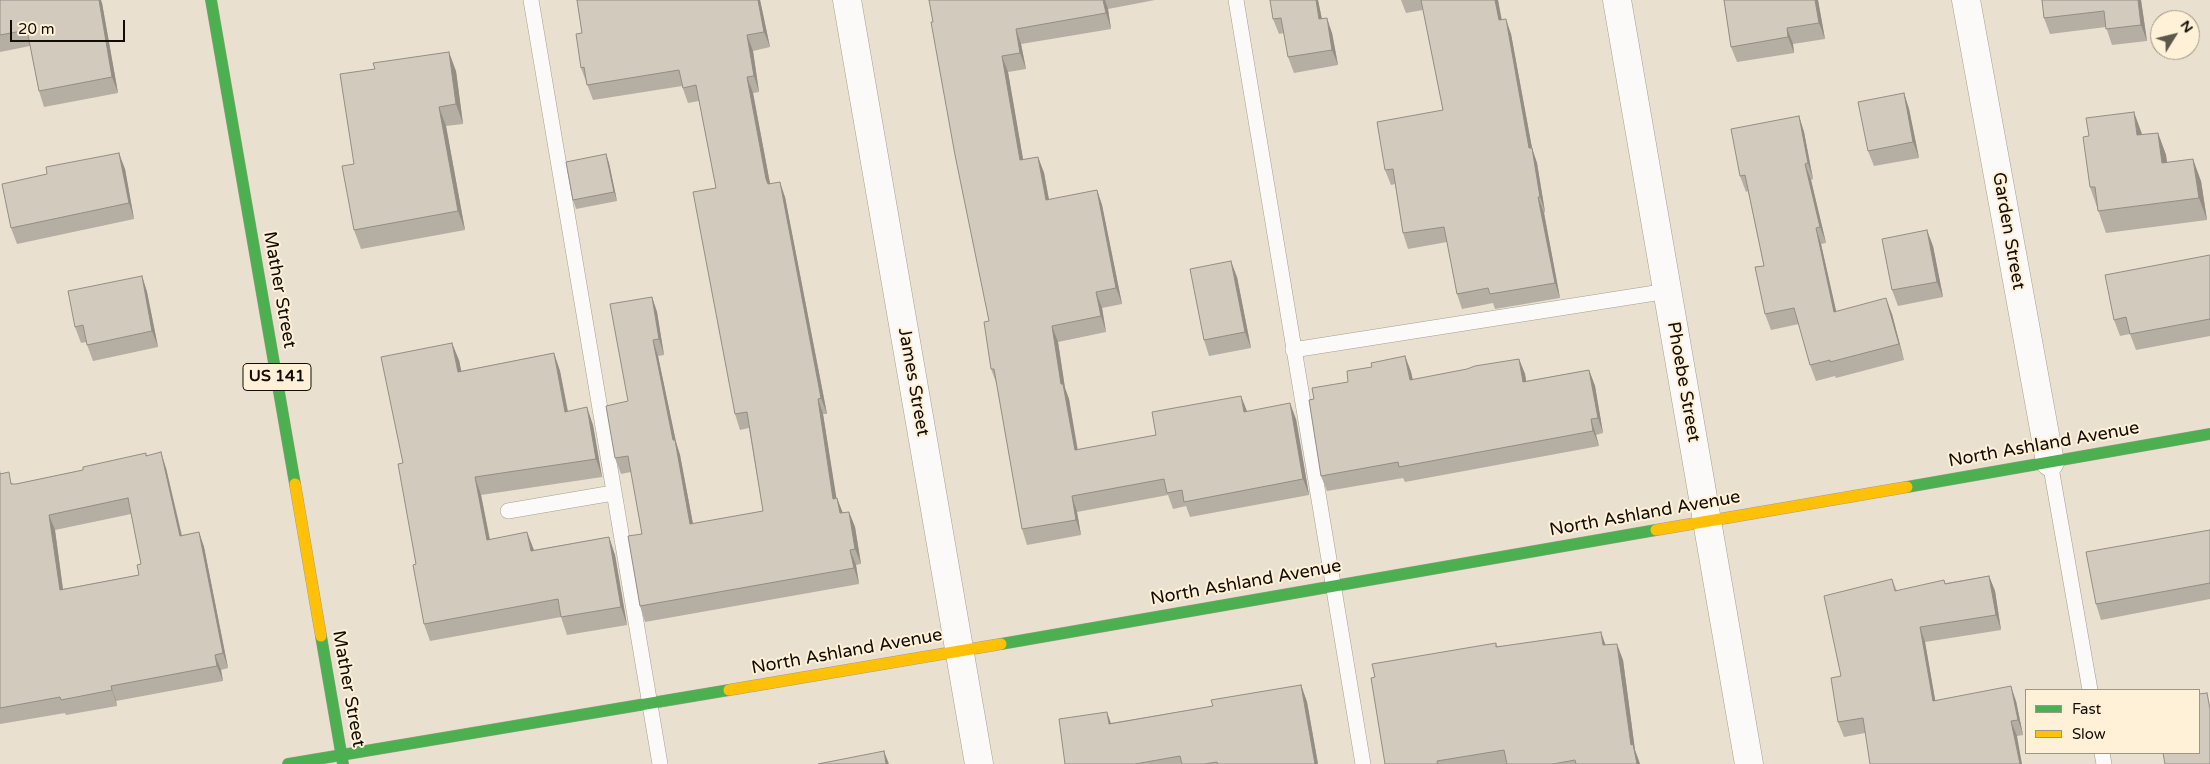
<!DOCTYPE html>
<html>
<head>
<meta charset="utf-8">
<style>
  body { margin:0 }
  #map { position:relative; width:2210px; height:764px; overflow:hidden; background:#e9e0cf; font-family:"Varela Round",sans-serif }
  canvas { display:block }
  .legend { position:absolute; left:2025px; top:689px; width:175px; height:65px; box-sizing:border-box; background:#fef1d8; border:1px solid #a09583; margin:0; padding:6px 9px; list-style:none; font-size:15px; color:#120c04 }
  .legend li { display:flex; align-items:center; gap:10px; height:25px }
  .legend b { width:25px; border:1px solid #a09583 }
  .north { position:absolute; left:2150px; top:10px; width:50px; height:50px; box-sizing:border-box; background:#fef1d8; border:1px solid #a09583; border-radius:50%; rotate:54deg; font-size:14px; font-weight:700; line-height:20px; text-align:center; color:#120c04 }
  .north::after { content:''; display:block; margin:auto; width:18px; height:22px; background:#5d564b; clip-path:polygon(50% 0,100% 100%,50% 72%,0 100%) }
  .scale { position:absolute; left:10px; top:20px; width:115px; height:22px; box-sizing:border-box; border:2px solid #120c04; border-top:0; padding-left:6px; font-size:15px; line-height:18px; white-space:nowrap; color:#120c04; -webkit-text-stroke:4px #fef1d8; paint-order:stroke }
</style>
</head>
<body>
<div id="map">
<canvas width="2210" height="764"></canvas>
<ul class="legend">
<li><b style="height:6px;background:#4caf50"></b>Fast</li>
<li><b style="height:6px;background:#ffc107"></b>Slow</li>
</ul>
<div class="north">N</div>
<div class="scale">20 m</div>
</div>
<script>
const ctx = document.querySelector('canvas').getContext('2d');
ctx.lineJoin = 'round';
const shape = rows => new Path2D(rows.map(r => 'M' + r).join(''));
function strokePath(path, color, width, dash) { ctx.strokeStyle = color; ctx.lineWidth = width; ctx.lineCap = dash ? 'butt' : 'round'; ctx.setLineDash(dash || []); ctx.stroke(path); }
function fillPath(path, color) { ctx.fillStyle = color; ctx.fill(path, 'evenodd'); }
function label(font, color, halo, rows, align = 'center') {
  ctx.font = font + ' "Varela Round",sans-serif'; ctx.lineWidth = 4; ctx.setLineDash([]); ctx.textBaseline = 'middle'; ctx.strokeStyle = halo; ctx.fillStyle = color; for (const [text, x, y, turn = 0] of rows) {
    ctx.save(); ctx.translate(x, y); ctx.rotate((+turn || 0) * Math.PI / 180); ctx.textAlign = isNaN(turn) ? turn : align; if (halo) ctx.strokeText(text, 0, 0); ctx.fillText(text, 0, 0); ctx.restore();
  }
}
const lane = shape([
  [531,0,660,764],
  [1236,0,1363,764],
  [1293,350,1668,291],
  [2050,462,2090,690],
  [508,511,613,493],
  [2102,753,2104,764]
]);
const street = shape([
  [847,0,979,764],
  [1617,0,1749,764],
  [1966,0,2050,462]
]);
const fast = shape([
  [211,0,295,484],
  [1907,487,2210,434],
  [321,636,343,764],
  [1001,644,1656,530],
  [288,764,729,690]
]);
const slow = shape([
  [295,484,321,636],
  [1656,530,1907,487],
  [729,690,1001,644]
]);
const wall = shape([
  [0,0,102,3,118,93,44,107,39,91,30,46,0,52],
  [577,0,760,0,770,47,753,51,759,92,753,93,770,184,785,197,827,414,823,414,836,498,837,498,843,513,849,512,855,527,861,564,856,565,859,584,645,622,640,606,642,534,631,472,621,474,615,458,652,297,657,312,664,355,658,356,676,442,680,455,693,524,763,511,749,428,740,430,735,414,716,188,699,101,688,103,682,86,593,100,581,68,582,33],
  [929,0,1155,0,1108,9,1111,29,1021,44,1026,69,1008,72,1023,160,1038,157,1044,173,1049,200,1097,190,1102,205,1122,304,1102,308,1106,332,1058,342,1065,388,1069,399,1078,450,1156,435,1247,411,1296,419,1309,495,1190,517,1186,506,1173,509,1168,495,1077,512,1081,535,1027,545,1022,529,997,385,991,369,989,321],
  [1318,0,1322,19,1332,33,1338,65,1294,73,1288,57,1284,33,1279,34,1273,19],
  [1401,0,1498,0,1502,20,1511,34,1532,148,1537,163,1545,212,1544,213,1560,298,1495,309,1493,303,1462,309,1457,294,1447,242,1408,249,1403,233,1395,184,1391,185,1385,170,1443,110,1423,10,1406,13],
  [1724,0,1818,0,1825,39,1793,44,1794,53,1737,62,1731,47],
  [2042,0,2141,0,2147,41,2112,45,2106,27,2050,34,2044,18],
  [456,71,463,124,446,126,465,230,361,249,354,230,354,164],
  [1904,93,1909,109,1919,158,1874,166,1868,151],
  [1799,116,1804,132,1813,179,1811,180,1826,243,1821,244,1836,312,1892,314,1904,360,1836,378,1835,376,1816,381,1810,365,1799,324,1771,330,1765,314,1764,266,1748,191,1746,192,1740,176],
  [2158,133,2166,155,2167,162,2201,181,2207,220,2106,233,2090,187,2142,135],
  [606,154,609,163,617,201,576,209,573,200],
  [125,169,134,219,17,244,11,228],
  [1933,246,1943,297,1898,306,1892,290],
  [2210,255,2210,336,2136,350,2130,334,2120,336,2114,320],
  [142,276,147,292,158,347,93,361,86,342,81,343,75,327],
  [1237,277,1251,348,1209,356,1204,340],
  [554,353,560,371,568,411,593,425,602,477,481,495,490,539,534,550,609,537,615,555,627,625,567,635,561,617,430,641,424,624,403,463,459,360,461,371],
  [1405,356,1411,372,1413,380,1519,359,1525,374,1526,381,1589,370,1595,386,1603,433,1596,435,1599,446,1405,482,1403,478,1327,491,1321,476,1314,399,1348,382,1372,367],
  [147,455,166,468,182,535,199,532,204,547,228,668,221,670,223,681,116,701,117,706,66,715,65,713,0,724,0,470,1,474,13,484,16,484,83,470],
  [131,514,141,564,139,575,63,589,55,530],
  [2210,530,2210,599,2101,620,2096,604],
  [1989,576,1995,591,2001,630,1925,642,1935,700,2016,701,2023,735,2017,736,1865,733,1844,737,1838,722,1841,676,1892,579,1897,591],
  [1496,643,1497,646,1606,645,1623,660,1635,750,1640,764,1385,764],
  [1301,685,1307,702,1318,764,1065,764,1111,723,1213,706]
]);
const shadedWall = shape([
  [99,0,101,0,102,3,118,93,112,77],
  [758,0,760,0,770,47,764,32],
  [1103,0,1105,0,1108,9,1111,29,1106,13],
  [1316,0,1318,0,1325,35,1319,19],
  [1495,0,1498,0,1504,35,1499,20],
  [1815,0,1818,0,1825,39,1819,23],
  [2138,0,2141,0,2147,41,2141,25],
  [1327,18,1332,33,1338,65,1332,50],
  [1506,19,1511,34,1532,148,1537,163,1545,212,1540,197,1529,148],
  [1787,28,1793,44,1794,53,1788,37],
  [1016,29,1021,44,1026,69,1020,53],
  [747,35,753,51,759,92,754,76],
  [449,52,456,71,463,124,456,104],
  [1002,56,1008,72,1026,176,1020,160],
  [747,77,753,93,772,194,766,179],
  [1904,93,1909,109,1919,158,1913,142],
  [439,107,446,126,465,230,458,211],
  [2134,112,2142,134,2145,157,2137,135],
  [1799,116,1804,132,1813,179,1808,163],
  [2158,133,2166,155,2170,185,2162,163],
  [119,153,125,169,134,219,129,203],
  [606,154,609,163,617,201,614,192],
  [1038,157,1044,173,1052,216,1046,200],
  [2193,159,2201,181,2207,220,2199,198],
  [1805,164,1811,180,1826,243,1820,227],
  [780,182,785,197,827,414,821,398],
  [1097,190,1102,205,1122,304,1116,288],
  [1538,197,1544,213,1560,298,1555,283],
  [1816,228,1821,244,1840,328,1834,312],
  [1927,230,1933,246,1943,297,1937,282],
  [1231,261,1237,277,1251,348,1245,332],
  [142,276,147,292,158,347,152,331],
  [1096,292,1102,308,1106,332,1101,316],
  [652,297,657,312,664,355,659,339],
  [1886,298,1892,314,1904,360,1899,344],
  [1052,326,1058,342,1065,388,1069,399,1080,466,1075,450,1061,384],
  [653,340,658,356,676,442,680,455,696,540,690,524],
  [452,343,459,360,465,389,458,372],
  [554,353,560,371,571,429,565,412],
  [1405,356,1411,372,1416,396,1410,380],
  [1519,359,1525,374,1529,398,1523,382],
  [1589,370,1595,386,1603,433,1598,418],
  [1241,396,1247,411,1244,412],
  [818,399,823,414,839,514,833,499],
  [1290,403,1296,419,1309,495,1303,479],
  [587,407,593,425,602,477,596,459],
  [1591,419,1596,435,1599,446,1593,431],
  [161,452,166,468,185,551,180,536],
  [475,477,481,495,493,557,487,540],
  [1072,496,1077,512,1081,535,1076,520],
  [837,498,843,514,840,513],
  [849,512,855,527,861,564,855,549],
  [49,515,55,530,65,605,60,590],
  [199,532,204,547,228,668,223,653],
  [527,532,534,550,537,568,531,551],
  [609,537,615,555,627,625,621,607],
  [850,550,856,565,859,584,854,568],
  [1989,576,1995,591,2001,630,1996,615],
  [1920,627,1925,642,1938,716,1933,701],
  [1601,632,1607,649,1603,645],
  [1617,644,1623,660,1635,750,1640,764,1637,764,1631,745],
  [215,655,221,670,223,681,217,666],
  [1301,685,1307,702,1318,764,1315,764],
  [111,686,116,701,117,706,112,690],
  [2011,686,2016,701,2023,735,2018,720],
  [1107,712,1113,729,1109,724],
  [2011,721,2017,736,2022,764,2020,764],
  [884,751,889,764,886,764]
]);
const building = shape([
  [0,0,99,0,112,77,39,91,27,30,0,35,0,0],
  [577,0,758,0,764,32,747,35,754,76,747,77,766,179,768,184,780,182,821,398,818,399,833,499,837,498,840,513,849,512,855,549,850,550,854,568,640,606,628,536,642,534,628,456,615,458,606,406,628,401,610,304,652,297,659,339,653,340,673,440,675,440,690,524,763,511,747,412,735,414,693,192,716,188,696,85,683,88,679,70,587,85,584,67,581,68,576,34,582,33,577,0],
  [929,0,1103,0,1106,13,1016,29,1020,53,1002,56,1020,160,1038,157,1046,200,1097,190,1116,288,1096,292,1101,316,1052,326,1061,384,1063,384,1075,450,1156,435,1152,412,1241,396,1244,412,1290,403,1303,479,1184,502,1182,490,1167,493,1164,479,1072,496,1076,520,1022,529,994,369,991,369,984,322,989,321,955,155,931,22,933,22,929,0],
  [1270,0,1316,0,1319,19,1327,18,1332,50,1288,57,1281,18,1273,19,1270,0],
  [1421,0,1495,0,1499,20,1506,19,1529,148,1532,148,1540,197,1538,197,1555,283,1490,294,1488,288,1457,294,1444,227,1403,233,1393,169,1385,170,1377,122,1443,110,1421,0],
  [1724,0,1815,0,1819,23,1787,28,1788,37,1731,47,1724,0],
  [2042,0,2138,0,2141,25,2106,29,2104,11,2044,18,2042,0],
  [449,52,456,104,439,107,458,211,354,230,342,166,354,164,340,74,375,69,373,63,449,52],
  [1904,93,1913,142,1868,151,1858,102,1904,93],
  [2134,112,2137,135,2158,133,2162,163,2193,159,2199,198,2098,211,2095,187,2090,187,2083,137,2089,136,2086,118,2134,112],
  [1799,116,1808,163,1805,164,1820,227,1816,228,1834,312,1886,298,1899,344,1830,362,1830,360,1810,365,1794,308,1765,314,1755,267,1764,266,1745,175,1740,176,1731,129,1799,116],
  [119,153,129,203,11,228,2,184,47,174,46,167,119,153],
  [606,154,614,192,573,200,566,162,606,154],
  [1927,230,1937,282,1892,290,1882,239,1927,230],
  [2210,255,2210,319,2130,334,2126,317,2114,320,2105,275,2210,255],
  [1231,261,1245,332,1204,340,1190,269,1231,261],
  [142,276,152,331,87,345,83,325,75,327,68,291,142,276],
  [452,343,458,372,554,353,565,412,587,407,596,459,475,477,487,540,527,532,531,551,609,537,621,607,561,617,558,599,424,624,413,565,416,564,398,464,403,463,381,357,452,343],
  [1405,356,1410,380,1467,369,1475,366,1519,359,1523,382,1589,370,1598,418,1591,419,1593,431,1399,467,1398,462,1321,476,1309,400,1314,399,1312,388,1348,382,1347,371,1372,367,1371,363,1405,356],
  [161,452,180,536,199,532,223,653,215,655,217,666,111,686,112,690,61,700,60,697,0,708,0,474,9,472,11,484,16,484,83,470,83,467,146,453,146,456,161,452],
  [128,498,141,564,137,565,139,575,60,590,49,515,128,498],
  [2210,530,2210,583,2096,604,2086,552,2210,530],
  [1989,576,1996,615,1920,627,1933,701,2011,686,2018,720,2011,721,2020,764,1870,764,1863,718,1838,722,1831,678,1841,676,1824,596,1892,579,1895,591,1944,580,1945,584,1989,576],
  [1601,632,1603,645,1617,644,1631,745,1633,744,1637,764,1576,764,1575,760,1553,764,1507,764,1504,750,1437,761,1438,764,1385,764,1371,678,1375,677,1372,664,1496,643,1496,647,1601,632],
  [1301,685,1315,764,1218,764,1217,762,1204,764,1182,764,1180,756,1135,764,1065,764,1059,719,1107,712,1109,724,1213,706,1211,700,1301,685],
  [2207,693,2210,709,2210,764,2165,764,2163,753,2199,753,2199,694,2207,693],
  [884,751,886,764,818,764,884,751]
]);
const shields = [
  [277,377,68]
];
const shieldNames = [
  ["US 141",277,377]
];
const streetNames = [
  ["Garden Street",2008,231,80],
  ["Mather Street",279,290,80],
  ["James Street",913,382,80],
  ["Phoebe Street",1683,382,80],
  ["North Ashland Avenue",2044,445,-10],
  ["North Ashland Avenue",1645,514,-10],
  ["North Ashland Avenue",1246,583,-10],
  ["North Ashland Avenue",847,652,-10],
  ["Mather Street",348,689,80]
];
strokePath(lane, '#a49d90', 16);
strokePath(street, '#a49d90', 29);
strokePath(fast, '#a49d90', 12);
strokePath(slow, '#a49d90', 12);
strokePath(lane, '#fcfaf8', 15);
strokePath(street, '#fcfaf8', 28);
strokePath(fast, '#4caf50', 11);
strokePath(slow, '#ffc107', 11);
fillPath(wall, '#b5aea3');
fillPath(shadedWall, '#938d84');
fillPath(building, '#d2cabd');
strokePath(building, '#938d84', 1);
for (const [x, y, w] of shields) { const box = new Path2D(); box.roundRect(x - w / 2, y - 13.5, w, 27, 4); ctx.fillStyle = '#fef1d8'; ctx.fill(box); strokePath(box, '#120c04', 1); }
label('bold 16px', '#120c04', null, shieldNames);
label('18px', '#120c04', '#fef1d8', streetNames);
</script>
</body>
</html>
